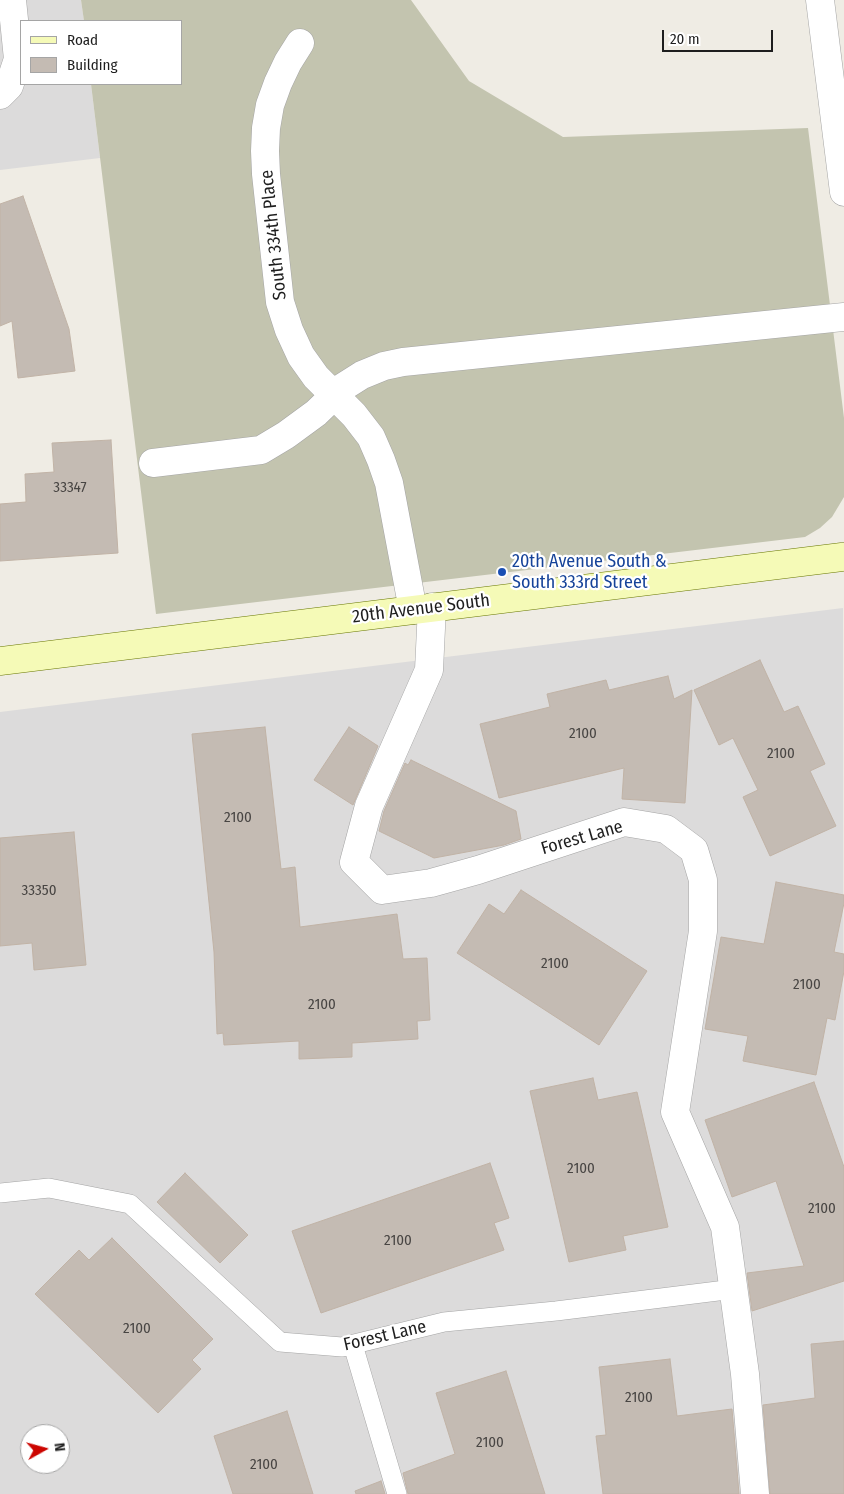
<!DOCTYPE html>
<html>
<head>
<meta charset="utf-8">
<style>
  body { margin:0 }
  #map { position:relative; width:844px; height:1494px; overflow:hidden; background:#efece4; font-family:"Fira Sans Condensed",sans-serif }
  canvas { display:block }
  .legend { position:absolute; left:20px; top:20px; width:162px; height:65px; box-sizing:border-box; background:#fff; border:1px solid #a5a5a5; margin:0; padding:6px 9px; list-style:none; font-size:15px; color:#1e1e1e }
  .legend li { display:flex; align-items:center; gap:10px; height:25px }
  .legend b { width:25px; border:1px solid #a5a5a5 }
  .north { position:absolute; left:20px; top:1424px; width:50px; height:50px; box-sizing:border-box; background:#fff; border:1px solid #a5a5a5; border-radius:50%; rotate:83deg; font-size:14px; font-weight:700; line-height:20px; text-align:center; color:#1e1e1e }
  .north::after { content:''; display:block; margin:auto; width:18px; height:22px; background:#cc0500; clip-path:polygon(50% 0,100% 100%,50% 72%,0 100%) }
  .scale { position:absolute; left:662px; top:30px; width:111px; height:22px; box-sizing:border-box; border:2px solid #1e1e1e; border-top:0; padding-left:6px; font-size:15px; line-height:18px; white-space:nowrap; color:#1e1e1e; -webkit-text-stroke:4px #fff; paint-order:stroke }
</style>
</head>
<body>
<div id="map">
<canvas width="844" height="1494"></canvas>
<ul class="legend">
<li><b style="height:6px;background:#f5fab7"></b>Road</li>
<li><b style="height:14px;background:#c4bbb3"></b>Building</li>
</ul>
<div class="north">N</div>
<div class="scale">20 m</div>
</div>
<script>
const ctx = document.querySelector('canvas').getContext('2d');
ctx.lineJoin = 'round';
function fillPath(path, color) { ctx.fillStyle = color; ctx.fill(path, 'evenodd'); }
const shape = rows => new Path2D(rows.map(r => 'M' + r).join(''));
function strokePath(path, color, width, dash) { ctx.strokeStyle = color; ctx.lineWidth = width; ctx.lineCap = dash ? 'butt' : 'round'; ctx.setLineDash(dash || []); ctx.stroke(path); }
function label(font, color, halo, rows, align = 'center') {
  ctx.font = font + ' "Fira Sans Condensed",sans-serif'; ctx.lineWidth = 4.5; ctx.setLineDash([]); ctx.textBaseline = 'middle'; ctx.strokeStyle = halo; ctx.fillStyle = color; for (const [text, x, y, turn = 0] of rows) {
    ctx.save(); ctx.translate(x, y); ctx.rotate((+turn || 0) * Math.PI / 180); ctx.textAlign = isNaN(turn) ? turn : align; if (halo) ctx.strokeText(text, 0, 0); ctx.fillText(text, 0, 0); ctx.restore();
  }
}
const residential = shape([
  [0,0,81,0,84,21,21,21,21,84,91,84,100,158,0,170],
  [843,608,844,1494,0,1494,0,712],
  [30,1434,60,1434,60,1464,30,1464]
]);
const construction = shape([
  [81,0,411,0,469,81,563,137,808,128,844,418,844,497,832,517,820,528,805,537,156,614,91,84,181,84,181,21,84,21]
]);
const building = shape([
  [23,196,69,329,75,371,18,378,12,321,0,326,0,204,23,196],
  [111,440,118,553,0,561,0,504,26,502,25,474,54,472,52,443,111,440],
  [760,660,784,712,798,706,825,764,810,771,836,826,770,856,743,797,758,790,733,738,719,745,694,690,760,660],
  [668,676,674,699,692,690,685,803,622,799,624,768,499,798,480,724,550,707,547,694,606,680,609,690,668,676],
  [265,727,281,869,295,867,300,927,397,914,403,959,427,958,430,1020,417,1021,418,1039,352,1043,352,1057,299,1059,299,1041,224,1045,223,1033,217,1034,214,952,192,734,265,727],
  [349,727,378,746,353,805,314,780,349,727],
  [411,760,516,811,521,839,504,845,434,858,379,831,384,811,405,763,408,765,411,760],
  [74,832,86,965,34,970,32,943,0,946,0,838,74,832],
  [776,882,844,895,844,903,834,952,844,954,844,971,835,1020,827,1018,816,1075,743,1061,748,1036,705,1029,721,937,764,944,776,882],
  [521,890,647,971,599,1045,457,953,489,904,504,914,521,890],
  [593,1078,598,1100,637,1092,668,1227,623,1236,626,1250,569,1262,530,1091,593,1078],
  [814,1082,844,1167,844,1281,752,1311,747,1273,804,1266,776,1181,732,1197,705,1120,814,1082],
  [490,1163,509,1218,494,1223,504,1250,321,1313,292,1231,490,1163],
  [185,1173,248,1235,220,1263,157,1202,185,1173],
  [112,1238,213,1339,192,1360,201,1369,158,1413,35,1294,79,1250,89,1260,112,1238],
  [844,1341,844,1494,770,1494,763,1405,815,1398,811,1344,844,1341],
  [670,1359,677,1416,732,1409,739,1494,603,1494,596,1436,606,1435,599,1367,670,1359],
  [506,1371,545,1494,408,1494,403,1473,455,1454,436,1393,506,1371],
  [287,1411,313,1494,233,1494,214,1436,287,1411],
  [381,1481,385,1494,356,1494,355,1491,381,1481]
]);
const lane = shape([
  [0,1193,49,1188,130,1204,280,1342,342,1347,444,1322,556,1311,734,1289],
  [353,1345,397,1494]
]);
const street = shape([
  [820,0,844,192],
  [300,43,288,62,278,83,270,105,266,128,265,151,266,174,280,302,289,330,301,356,316,377,354,415,371,437,381,460,389,483,413,610],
  [0,95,9,86,18,59,12,0],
  [153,463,261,450,286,435,316,413,343,387,362,375,384,366,403,362,844,317],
  [432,607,429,670,369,806,354,862,382,890,431,883,478,870,624,822,666,829,694,850,703,880,703,931,675,1112,725,1227,745,1374,755,1494]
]);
const secondary = shape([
  [0,661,842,557]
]);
const markers = [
  [502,572,5,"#1a4fb4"]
];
const numberNames = [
  ["33347",70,488],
  ["2100",583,734],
  ["2100",781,754],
  ["2100",238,818],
  ["33350",39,891],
  ["2100",555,964],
  ["2100",807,985],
  ["2100",322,1005],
  ["2100",581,1169],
  ["2100",822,1209],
  ["2100",398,1241],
  ["2100",137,1329],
  ["2100",639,1398],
  ["2100",490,1443],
  ["2100",264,1465]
];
const streetNames = [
  ["South 334th Place",274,235,-96],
  ["20th Avenue South",421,609,-7],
  ["Forest Lane",582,838,-16],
  ["Forest Lane",385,1336,-13]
];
const transitNames = [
  ["20th Avenue South &",512,562],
  ["South 333rd Street",512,583]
];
fillPath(residential, '#dcdbdb');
fillPath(construction, '#c3c4af');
fillPath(building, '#c4bbb3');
strokePath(building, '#c1b3a6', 1);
strokePath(lane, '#a5a5a5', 20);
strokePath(street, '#a5a5a5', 29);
strokePath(secondary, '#687703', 29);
strokePath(lane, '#fff', 19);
strokePath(street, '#fff', 28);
strokePath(secondary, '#f5fab7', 28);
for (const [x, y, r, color] of markers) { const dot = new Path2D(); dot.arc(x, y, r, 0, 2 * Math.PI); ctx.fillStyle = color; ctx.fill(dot); strokePath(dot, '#fff', 2); }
label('15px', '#484543', null, numberNames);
label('18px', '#1e1e1e', '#fff', streetNames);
label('18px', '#164399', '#fff', transitNames, 'left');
</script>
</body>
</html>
